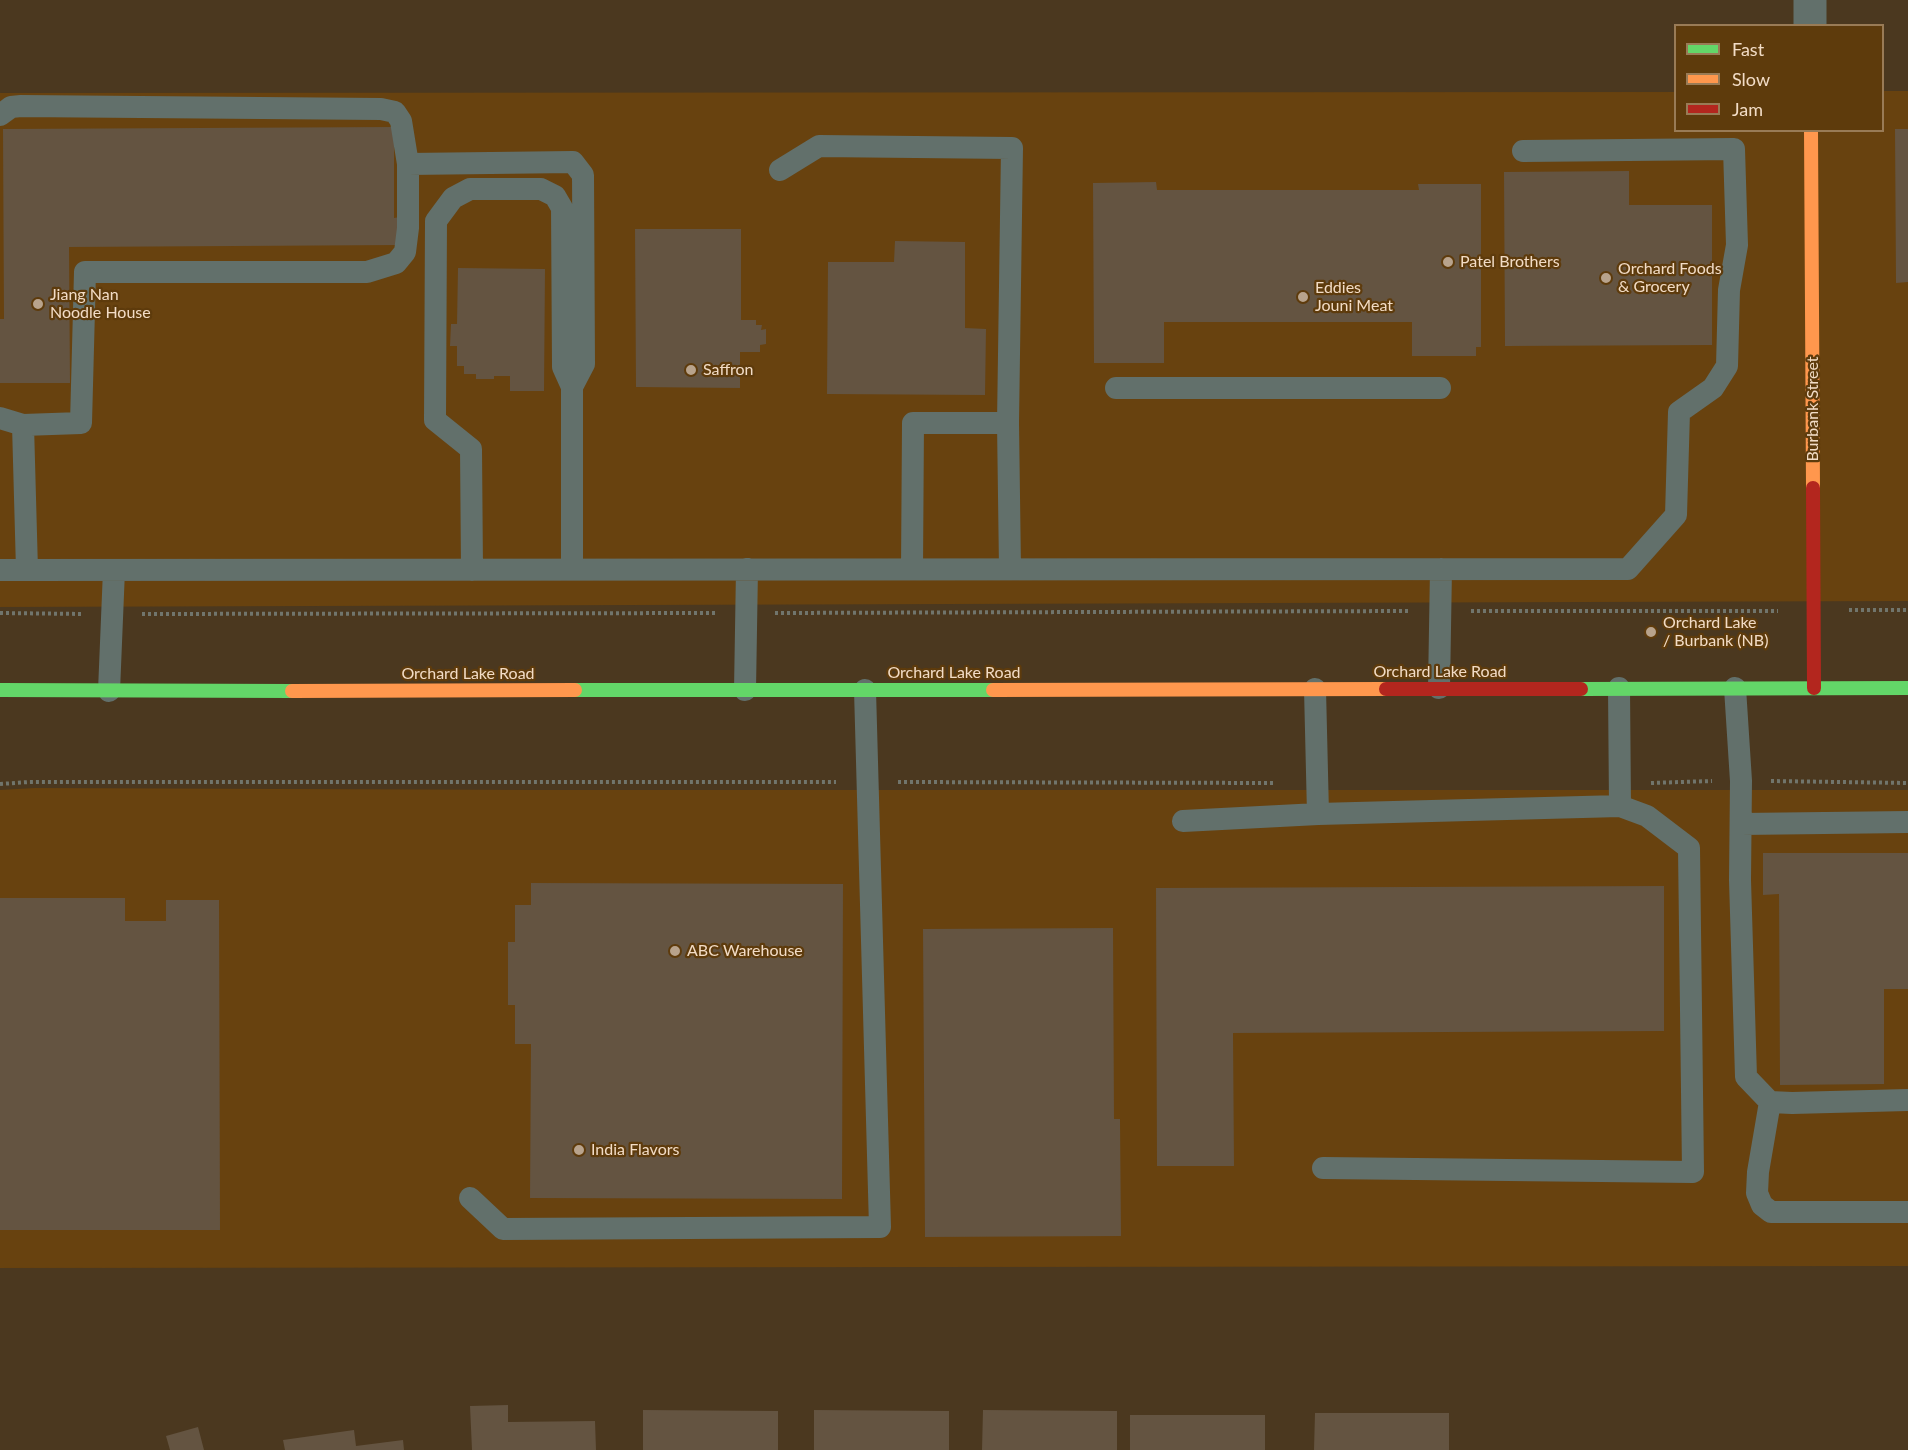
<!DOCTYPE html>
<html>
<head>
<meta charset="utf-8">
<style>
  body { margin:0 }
  #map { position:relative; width:1908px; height:1450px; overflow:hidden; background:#4b381f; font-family:Lato,sans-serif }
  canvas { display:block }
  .legend { position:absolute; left:1674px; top:24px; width:210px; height:108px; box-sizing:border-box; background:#5e3b0c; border:2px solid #997b56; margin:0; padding:8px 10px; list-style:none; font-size:18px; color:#f2dcc6 }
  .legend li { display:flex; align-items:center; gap:12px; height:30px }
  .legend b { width:30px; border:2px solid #997b56 }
</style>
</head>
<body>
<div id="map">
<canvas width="1908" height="1450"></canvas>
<ul class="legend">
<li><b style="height:8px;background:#63d668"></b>Fast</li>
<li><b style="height:8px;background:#ff974d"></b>Slow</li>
<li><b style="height:8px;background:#b3261e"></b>Jam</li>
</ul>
</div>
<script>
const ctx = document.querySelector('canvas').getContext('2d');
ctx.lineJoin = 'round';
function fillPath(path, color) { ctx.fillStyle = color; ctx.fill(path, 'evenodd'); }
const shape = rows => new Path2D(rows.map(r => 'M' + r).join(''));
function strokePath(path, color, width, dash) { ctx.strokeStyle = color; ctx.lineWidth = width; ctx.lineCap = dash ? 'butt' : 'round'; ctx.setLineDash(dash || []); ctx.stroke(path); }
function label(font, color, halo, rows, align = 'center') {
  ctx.font = font + ' Lato,sans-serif'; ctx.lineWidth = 4.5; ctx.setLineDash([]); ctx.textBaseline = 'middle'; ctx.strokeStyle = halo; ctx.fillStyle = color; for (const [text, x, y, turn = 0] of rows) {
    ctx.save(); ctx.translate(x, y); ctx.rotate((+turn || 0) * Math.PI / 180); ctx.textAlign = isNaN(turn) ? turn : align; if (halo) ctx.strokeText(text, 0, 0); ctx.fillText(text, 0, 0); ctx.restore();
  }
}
const built = shape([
  [1883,91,1908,91,1908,601,0,607,0,93,1675,92,1676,130,1882,130],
  [35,788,531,790,1908,790,1908,1266,0,1268,0,790]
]);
const building = shape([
  [394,127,394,218,400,217,401,245,69,247,70,383,0,383,0,319,4,319,3,129],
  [1895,129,1908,129,1908,282,1896,283],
  [1629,171,1629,205,1712,205,1712,345,1505,346,1504,172],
  [1156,182,1157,190,1419,190,1418,184,1481,184,1481,347,1476,347,1476,356,1412,356,1412,322,1164,322,1164,363,1094,363,1093,183],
  [635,229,741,229,741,320,756,320,756,325,762,325,761,330,766,329,766,344,760,345,760,352,740,352,740,388,636,387],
  [895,241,965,242,965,328,986,329,985,395,827,394,828,262,894,262],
  [458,268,545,269,544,391,510,391,510,376,494,376,494,379,476,379,476,374,464,374,464,366,457,366,457,346,450,346,451,324,457,324],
  [1763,853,1908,853,1908,989,1884,989,1884,1084,1780,1085,1779,894,1763,895],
  [531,883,843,884,842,1199,530,1198,531,1044,515,1044,515,1005,508,1005,508,942,515,942,515,905,531,905],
  [1664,886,1664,1031,1233,1033,1234,1166,1157,1166,1156,888],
  [0,898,125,898,125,921,166,921,166,900,219,900,220,1230,0,1230],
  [1113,928,1114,1119,1120,1119,1121,1236,925,1237,923,929],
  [508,1405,508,1422,595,1421,596,1450,472,1450,470,1406],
  [643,1410,778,1411,778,1450,643,1450],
  [814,1410,949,1411,949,1450,814,1450],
  [983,1410,1117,1411,1117,1450,982,1450],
  [1315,1413,1449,1413,1449,1450,1314,1450],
  [1130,1415,1265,1415,1265,1450,1130,1450],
  [198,1427,204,1450,170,1450,166,1436],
  [354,1430,356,1446,403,1440,404,1450,285,1450,283,1440]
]);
const path = shape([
  [1849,610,1908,610],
  [1471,611,1778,611],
  [0,613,83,614],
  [775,613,1409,611],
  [142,614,716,613],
  [1771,781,1908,783],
  [898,782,1274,783],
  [1651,783,1712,781],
  [0,784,29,782,836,782]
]);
const lane = shape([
  [0,115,11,107,21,106,381,109,395,112,401,121,408,164,408,228,405,252,396,263,367,272,85,272,81,423,23,425,0,418],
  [408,164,573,162,583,175,584,364,572,387,572,569],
  [780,170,819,146,1012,148,1008,423,1010,569],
  [1116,388,1440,388],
  [23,425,27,570],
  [912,569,913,423,1008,423],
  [0,570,1628,569,1676,515,1679,412,1713,388,1727,366,1729,290,1737,245,1734,149,1523,151],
  [472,570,471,449,435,420,436,221,453,198,470,189,541,189,555,196,562,208,563,367,572,387],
  [1439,688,1441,569],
  [1735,688,1741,781,1740,880,1746,1077,1770,1102,1792,1103,1908,1100],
  [745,690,747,569],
  [109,691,114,570],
  [1318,814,1620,806],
  [1183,821,1318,814,1315,689],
  [1741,824,1908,822],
  [1770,1102,1758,1172,1757,1193,1762,1205,1771,1212,1908,1212],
  [1323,1168,1693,1172,1689,848,1647,816,1620,806,1619,688],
  [470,1198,503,1229,880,1227,865,690]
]);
const street = shape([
  [1810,0,1810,26]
]);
const fast = shape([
  [1581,689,1908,688],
  [0,690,292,691],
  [575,690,993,690]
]);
const slow = shape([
  [1811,130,1813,488],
  [993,690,1386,689],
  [292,691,575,690]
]);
const jam = shape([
  [1813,488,1814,688],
  [1386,689,1581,689]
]);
const markers = [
  [1448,262,6,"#b8a38c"],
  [1606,278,6,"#b8a38c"],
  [1303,297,6,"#b8a38c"],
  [38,304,6,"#b8a38c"],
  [691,370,6,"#b8a38c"],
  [1651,632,6,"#b8a38c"],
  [675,951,6,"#b8a38c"],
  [579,1150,6,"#b8a38c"]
];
const poiNames = [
  ["Patel Brothers",1460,262],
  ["Orchard Foods",1618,269],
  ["& Grocery",1618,287],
  ["Eddies",1315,288],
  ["Jouni Meat",1315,306],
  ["Jiang Nan",50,295],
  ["Noodle House",50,313],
  ["Saffron",703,370],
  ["Orchard Lake",1663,623],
  ["/ Burbank (NB)",1663,641],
  ["ABC Warehouse",687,951],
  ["India Flavors",591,1150]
];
const streetNames = [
  ["Burbank Street",1813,409,-90],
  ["Orchard Lake Road",1440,672],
  ["Orchard Lake Road",954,673],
  ["Orchard Lake Road",468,674]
];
fillPath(built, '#68420f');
fillPath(building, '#645441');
strokePath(path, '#71756c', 4, [3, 3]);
strokePath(lane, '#62706b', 22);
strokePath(street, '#62706b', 33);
strokePath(fast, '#63d668', 14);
strokePath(slow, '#ff974d', 14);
strokePath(jam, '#b3261e', 14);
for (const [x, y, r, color] of markers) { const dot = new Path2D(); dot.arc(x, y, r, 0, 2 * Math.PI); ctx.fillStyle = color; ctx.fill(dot); strokePath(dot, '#5e3b0c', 2); }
label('16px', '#f2dcc6', '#5e3b0c', poiNames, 'left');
label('16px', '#f2dcc6', '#5e3b0c', streetNames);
</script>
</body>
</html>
